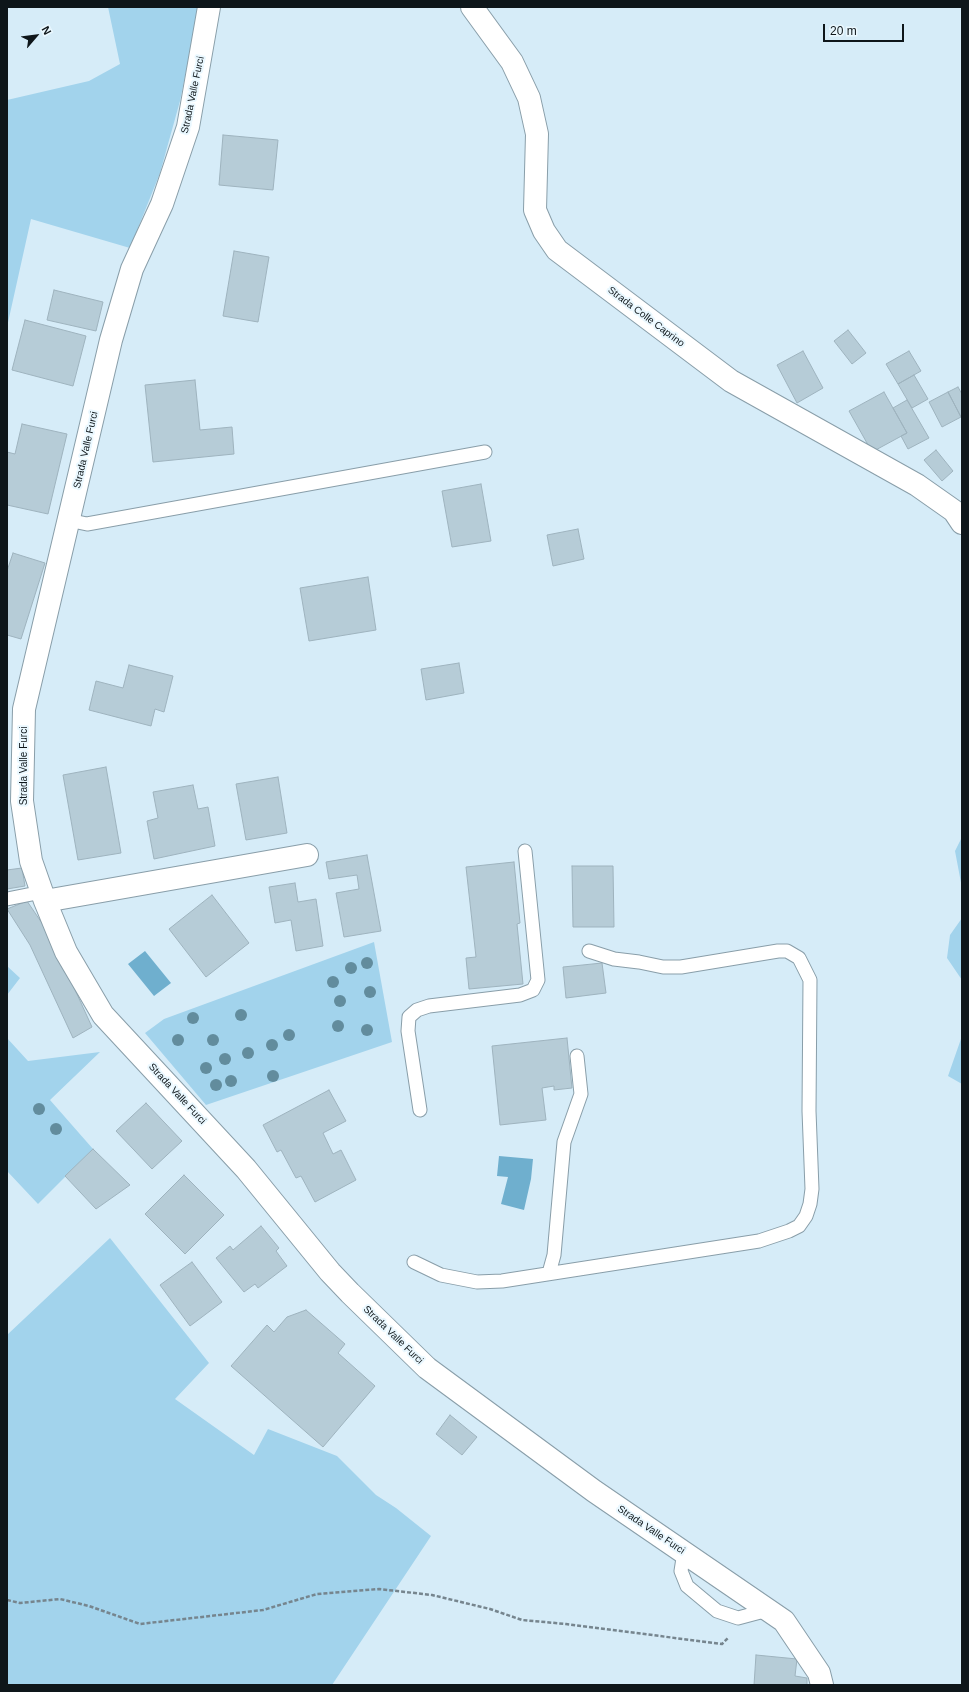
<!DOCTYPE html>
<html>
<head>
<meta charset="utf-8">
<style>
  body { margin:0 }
  #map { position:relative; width:969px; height:1692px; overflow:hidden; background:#d6ecf8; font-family:Arial,sans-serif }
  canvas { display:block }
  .frame { position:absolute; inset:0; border:8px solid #0e161a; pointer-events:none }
  .north { position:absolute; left:16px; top:16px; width:40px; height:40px; -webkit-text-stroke:3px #eaf8ff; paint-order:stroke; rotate:62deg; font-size:11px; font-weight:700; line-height:16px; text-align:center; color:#0e161a }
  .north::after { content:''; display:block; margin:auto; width:14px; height:18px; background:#0e161a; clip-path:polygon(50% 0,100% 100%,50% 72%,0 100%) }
  .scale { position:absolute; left:823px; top:24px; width:81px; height:18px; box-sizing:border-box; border:2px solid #0e161a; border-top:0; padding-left:5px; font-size:12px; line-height:14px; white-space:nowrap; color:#0e161a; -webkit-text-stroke:3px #eaf8ff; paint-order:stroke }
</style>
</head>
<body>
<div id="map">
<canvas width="969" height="1692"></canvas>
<div class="frame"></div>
<div class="north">N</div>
<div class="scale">20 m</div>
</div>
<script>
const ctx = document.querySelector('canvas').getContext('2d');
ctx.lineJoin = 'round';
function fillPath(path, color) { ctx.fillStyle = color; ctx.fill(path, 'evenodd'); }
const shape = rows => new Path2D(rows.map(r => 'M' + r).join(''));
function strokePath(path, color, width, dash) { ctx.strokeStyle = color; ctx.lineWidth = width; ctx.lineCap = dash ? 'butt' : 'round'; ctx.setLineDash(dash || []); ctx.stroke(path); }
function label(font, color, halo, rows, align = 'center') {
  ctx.font = font + ' Arial,sans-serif'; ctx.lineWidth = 4; ctx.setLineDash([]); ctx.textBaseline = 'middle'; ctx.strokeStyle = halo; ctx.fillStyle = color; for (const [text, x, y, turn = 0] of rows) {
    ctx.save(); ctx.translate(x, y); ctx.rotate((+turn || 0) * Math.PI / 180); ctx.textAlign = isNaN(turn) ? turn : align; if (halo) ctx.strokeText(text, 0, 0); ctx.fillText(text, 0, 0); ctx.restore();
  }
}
const green = shape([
  [108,7,199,7,180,101,160,173,130,248,31,219,7,327,7,100,89,81,120,64],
  [962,837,962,888,955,851],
  [962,918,962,980,947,958,950,935],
  [374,942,392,1042,206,1105,145,1033,164,1019],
  [7,966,20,978,7,995],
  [962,1036,962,1084,948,1076],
  [7,1038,28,1061,100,1052,50,1100,93,1149,38,1204,7,1171],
  [110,1238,209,1363,175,1399,254,1455,268,1429,337,1456,376,1495,396,1508,431,1536,332,1685,7,1685,7,1335]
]);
const water = shape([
  [145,951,171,983,154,996,128,964],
  [499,1156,533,1159,531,1179,524,1210,501,1204,508,1177,497,1176]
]);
const building = shape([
  [223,135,278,140,273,190,219,185,223,135],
  [234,251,269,257,258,322,223,316,234,251],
  [54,290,103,302,96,331,47,320,54,290],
  [25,320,86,336,73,386,12,370,25,320],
  [848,330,866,353,852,364,834,341,848,330],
  [803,351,823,388,797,403,777,365,803,351],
  [909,351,921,371,898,384,886,364,909,351],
  [914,375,928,399,912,408,898,384,914,375],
  [195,380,200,430,232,427,234,454,153,462,145,385,195,380],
  [958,387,962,394,962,416,961,417,948,392,958,387],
  [884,392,907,433,872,452,849,411,884,392],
  [948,392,961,417,942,427,929,402,948,392],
  [907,400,929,438,908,449,901,436,907,433,893,408,907,400],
  [22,424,67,434,48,514,7,505,7,452,15,454,22,424],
  [936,450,953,471,942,481,924,460,936,450],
  [481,484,491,541,452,547,442,491,481,484],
  [578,529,584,559,553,566,547,535,578,529],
  [13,553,45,563,21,639,7,635,7,571,13,553],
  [368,577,376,630,309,641,300,588,368,577],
  [459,663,464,693,426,700,421,669,459,663],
  [129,665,173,676,164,712,155,709,151,726,89,710,96,681,123,688,129,665],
  [106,767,121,853,78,860,63,775,106,767],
  [278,777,287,833,246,840,236,784,278,777],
  [193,785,198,809,208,807,215,846,154,859,147,821,158,818,153,792,193,785],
  [367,855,381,931,344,937,336,893,359,889,357,875,329,879,326,862,367,855],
  [514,862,520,923,517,924,523,984,469,989,466,958,476,957,466,867,514,862],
  [572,866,613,866,614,927,573,927,572,866],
  [22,868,25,886,7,889,7,870,22,868],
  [295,883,298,902,316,899,323,946,296,951,291,920,275,923,269,887,295,883],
  [212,895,249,943,206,977,169,929,212,895],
  [27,901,50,935,92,1027,73,1038,30,945,7,909,27,901],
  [602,963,606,993,566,998,563,967,602,963],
  [567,1038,572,1088,554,1090,554,1086,542,1088,546,1120,500,1125,492,1046,567,1038],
  [329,1090,346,1121,323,1133,333,1154,341,1150,356,1180,315,1202,301,1176,296,1178,281,1150,277,1152,263,1125,329,1090],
  [146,1103,182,1141,152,1169,116,1131,146,1103],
  [93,1149,130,1185,96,1209,65,1176,93,1149],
  [184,1175,224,1215,185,1254,145,1214,184,1175],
  [261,1226,279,1248,276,1251,287,1266,258,1288,255,1284,244,1292,216,1258,230,1246,233,1250,261,1226],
  [192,1262,222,1302,190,1326,160,1285,192,1262],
  [306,1310,345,1344,338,1353,375,1386,323,1447,231,1366,267,1325,274,1332,287,1317,306,1310],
  [450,1415,477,1437,462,1455,436,1434,450,1415],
  [756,1655,797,1659,795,1676,807,1678,807,1685,754,1685,756,1655]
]);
const path = shape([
  [7,1600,20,1603,60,1599,89,1606,140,1624,263,1610,317,1594,379,1589,432,1595,490,1609,522,1620,566,1624,722,1644,729,1637]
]);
const lane = shape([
  [68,520,87,524,485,452],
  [7,899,42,892],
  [420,1110,408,1031,409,1017,417,1010,429,1006,520,995,533,990,538,980,525,851],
  [414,1262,441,1275,477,1282,502,1281,759,1241,789,1231,799,1226,806,1216,810,1204,812,1189,809,1111,810,980,799,958,787,951,778,951,681,967,663,967,639,962,614,959,589,951],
  [549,1273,554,1255,564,1142,581,1094,577,1056],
  [684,1552,681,1571,687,1586,717,1611,738,1618,768,1610]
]);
const street = shape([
  [209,7,188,127,162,204,132,269,111,340,24,709,22,801,31,861,45,901,66,952,103,1015,246,1169,330,1272,350,1293,427,1368,594,1491,784,1621,819,1673,822,1685],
  [472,7,512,62,529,98,537,134,535,210,544,231,557,250,731,381,917,485,954,511,962,523],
  [45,901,307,855]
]);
const trees = [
  [367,963],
  [351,968],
  [333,982],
  [370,992],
  [340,1001],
  [241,1015],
  [193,1018],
  [338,1026],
  [367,1030],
  [289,1035],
  [178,1040],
  [213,1040],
  [272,1045],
  [248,1053],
  [225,1059],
  [206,1068],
  [273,1076],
  [231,1081],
  [216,1085],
  [39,1109],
  [56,1129]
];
const streetNames = [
  ["Strada Valle Furci",193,95,-78],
  ["Strada Colle Caprino",646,317,37],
  ["Strada Valle Furci",86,450,-77],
  ["Strada Valle Furci",24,766,-90],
  ["Strada Valle Furci",177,1094,47],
  ["Strada Valle Furci",393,1335,44],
  ["Strada Valle Furci",651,1530,34]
];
fillPath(green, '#a2d3ec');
fillPath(water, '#6fafce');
fillPath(building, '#b6ccd7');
strokePath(building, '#9eb3be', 1);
strokePath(lane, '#899ea9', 15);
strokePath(street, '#899ea9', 24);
strokePath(path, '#76858e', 2.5, [4, 2]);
strokePath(lane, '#fff', 13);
strokePath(street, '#fff', 22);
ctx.fillStyle = '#628c9d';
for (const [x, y] of trees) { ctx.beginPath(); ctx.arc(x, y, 6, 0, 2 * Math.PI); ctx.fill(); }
label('10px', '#0e161a', '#eaf8ff', streetNames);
</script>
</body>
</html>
